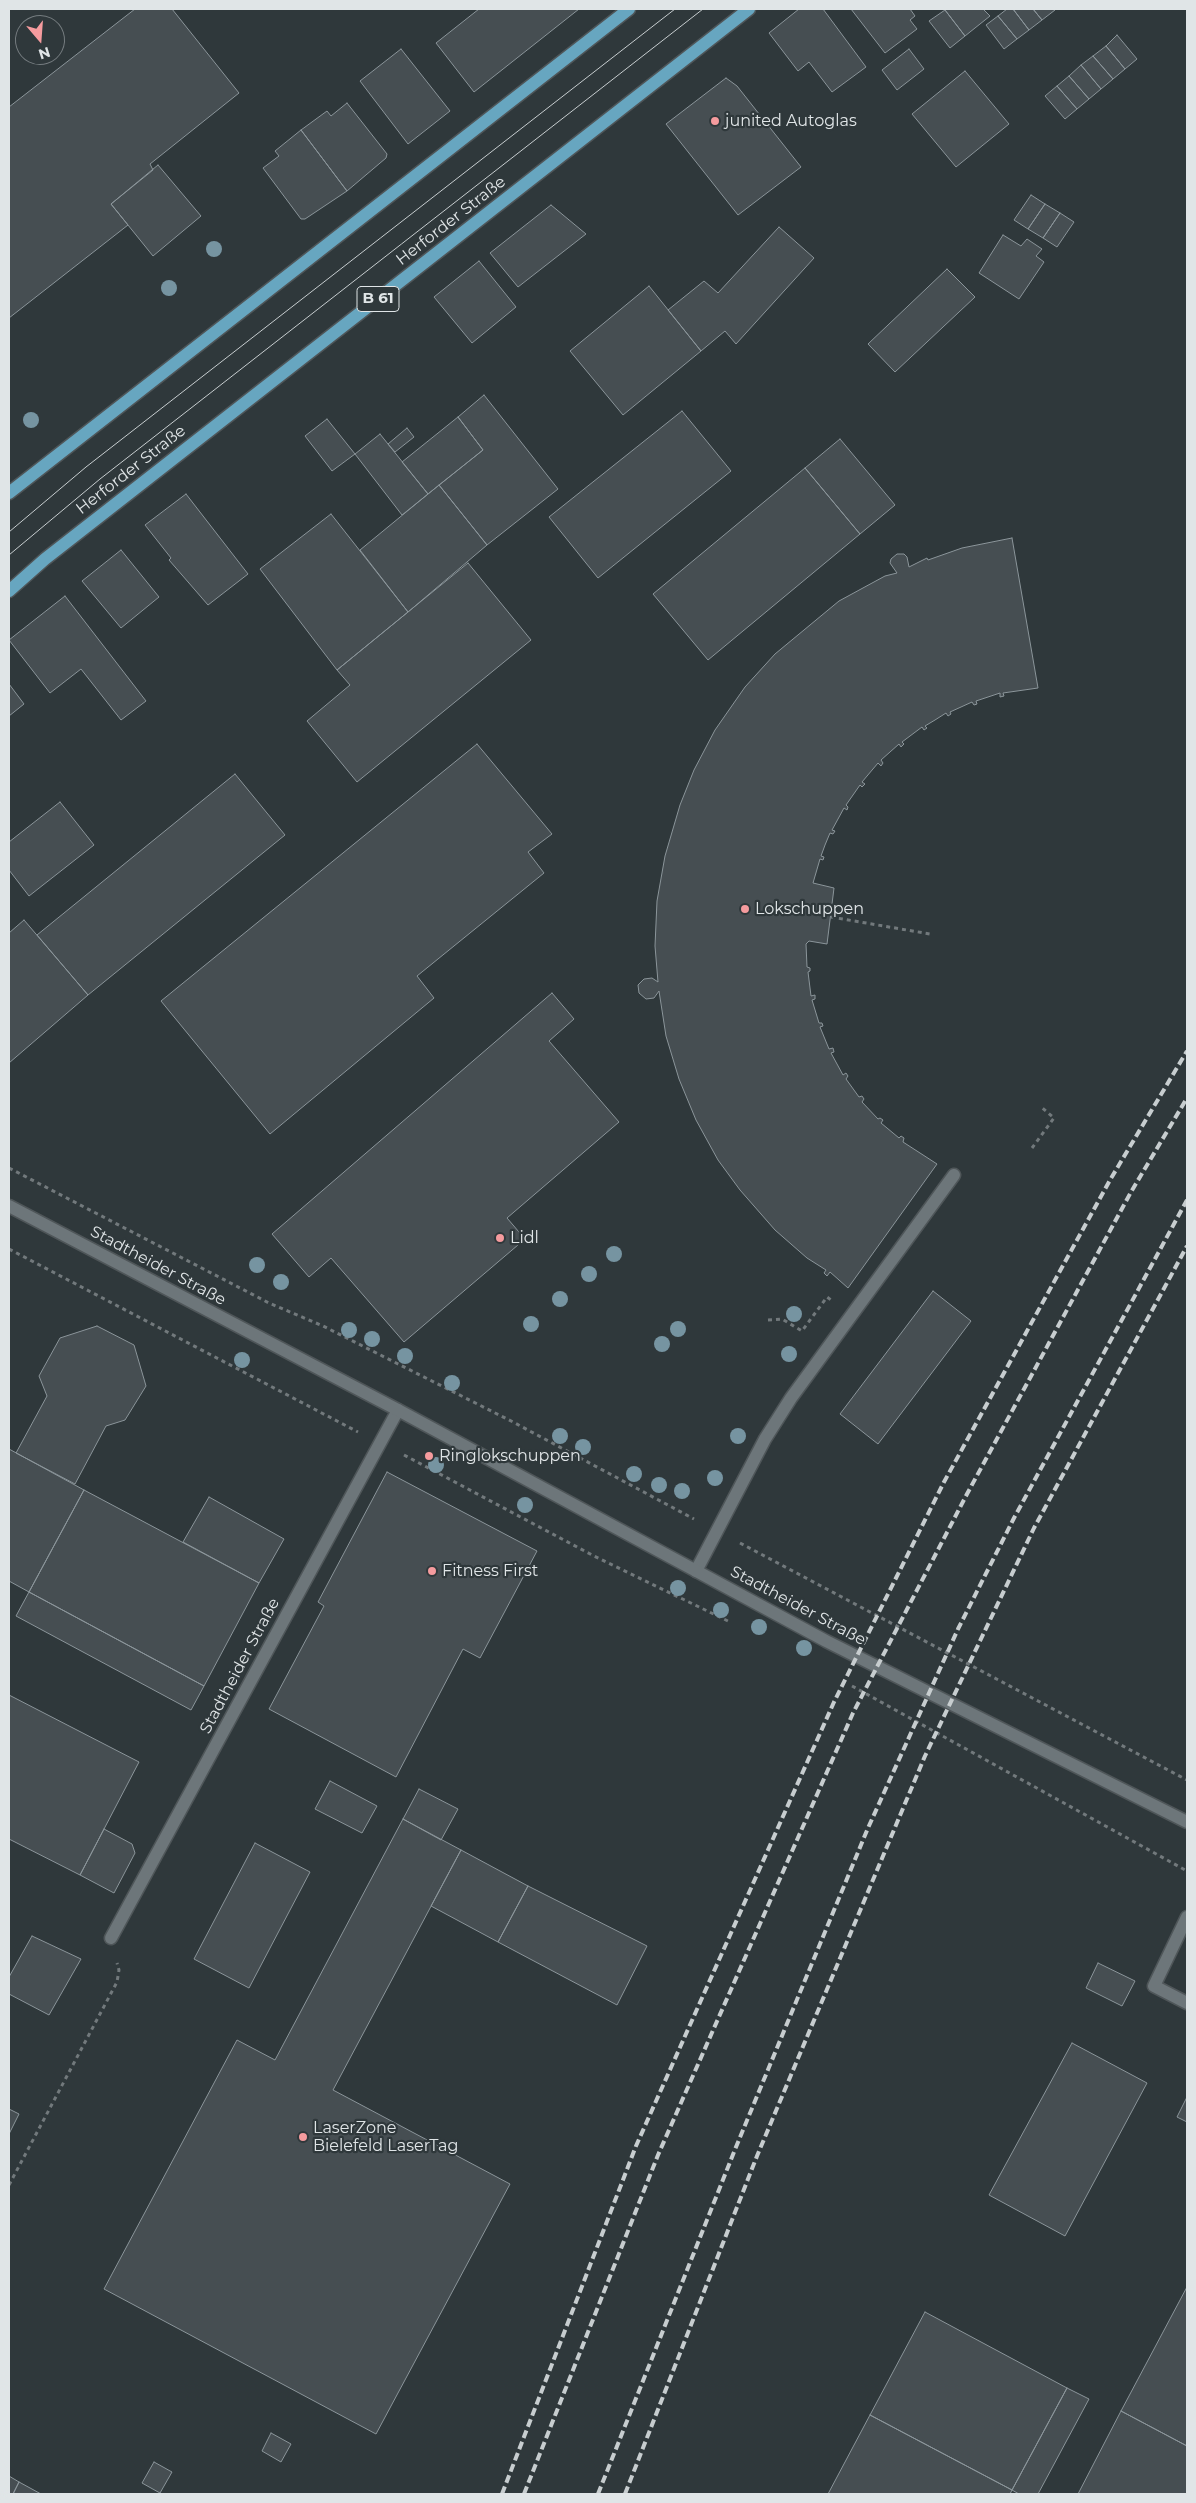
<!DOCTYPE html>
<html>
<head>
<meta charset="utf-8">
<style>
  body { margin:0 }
  #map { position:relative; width:1196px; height:2503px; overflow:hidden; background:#2f383b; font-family:Montserrat,sans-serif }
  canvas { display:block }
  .frame { position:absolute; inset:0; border:10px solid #e0e5e7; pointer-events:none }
  .north { position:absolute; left:15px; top:15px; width:50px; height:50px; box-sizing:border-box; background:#2f383b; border:1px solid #767d80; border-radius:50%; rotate:162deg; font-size:14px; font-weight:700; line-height:20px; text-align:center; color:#e0e5e7 }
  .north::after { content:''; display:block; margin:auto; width:18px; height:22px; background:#f59b9e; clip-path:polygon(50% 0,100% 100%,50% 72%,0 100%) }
</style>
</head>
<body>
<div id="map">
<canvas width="1196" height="2503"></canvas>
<div class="frame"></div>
<div class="north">N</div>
</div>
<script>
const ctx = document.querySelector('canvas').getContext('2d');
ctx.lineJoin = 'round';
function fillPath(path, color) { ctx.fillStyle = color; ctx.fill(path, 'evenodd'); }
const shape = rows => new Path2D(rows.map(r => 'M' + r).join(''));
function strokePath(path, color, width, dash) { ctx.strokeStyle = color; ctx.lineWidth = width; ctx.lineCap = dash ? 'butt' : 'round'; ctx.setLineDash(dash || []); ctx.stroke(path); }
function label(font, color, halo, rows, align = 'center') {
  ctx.font = font + ' Montserrat,sans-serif'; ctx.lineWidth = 4.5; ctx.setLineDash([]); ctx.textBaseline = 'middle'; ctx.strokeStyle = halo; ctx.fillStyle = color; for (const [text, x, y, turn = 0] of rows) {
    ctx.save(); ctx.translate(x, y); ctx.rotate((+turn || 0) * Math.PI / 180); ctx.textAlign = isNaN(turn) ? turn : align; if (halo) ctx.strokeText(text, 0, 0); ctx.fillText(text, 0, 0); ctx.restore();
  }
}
const building = shape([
  [135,9,172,9,239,93,150,164,153,170,111,204,128,225,9,318,9,107,135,9],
  [479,9,579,9,474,92,436,43,479,9],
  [799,9,823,9,866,67,832,92,809,62,798,71,769,33,799,9],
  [851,9,910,9,915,16,910,20,917,29,885,53,851,9],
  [946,9,983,9,990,16,965,36,945,10,946,9],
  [1007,9,1013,9,1029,30,1017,39,998,16,1007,9],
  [1013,9,1033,9,1042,20,1029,30,1013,9],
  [1033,9,1054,9,1055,10,1042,20,1033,9],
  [945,10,965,36,950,48,929,21,945,10],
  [998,16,1017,39,1004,49,986,25,998,16],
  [1117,35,1137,59,1125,69,1106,46,1117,35],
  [1106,46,1125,69,1113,79,1093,56,1106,46],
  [401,49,450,111,408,144,360,81,401,49],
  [909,49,924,69,897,90,882,70,909,49],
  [1093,56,1113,79,1101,89,1081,65,1093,56],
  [1081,65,1101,89,1089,99,1069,76,1081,65],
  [965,71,1009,124,956,167,912,114,965,71],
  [1069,76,1089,99,1077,109,1057,86,1069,76],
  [726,78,737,86,801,167,738,215,666,124,726,78],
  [1057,86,1077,109,1065,119,1045,96,1057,86],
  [347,103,387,154,386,158,347,191,301,130,327,111,331,116,347,103],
  [301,130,347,191,305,219,301,219,263,168,279,156,275,151,301,130],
  [158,165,201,216,153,256,111,204,158,165],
  [1031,195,1045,204,1028,229,1014,220,1031,195],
  [1045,204,1060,213,1043,238,1028,229,1045,204],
  [551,205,586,234,518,287,490,253,551,205],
  [1060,213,1074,222,1057,247,1043,238,1060,213],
  [779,227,814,258,736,344,725,331,701,351,668,310,704,281,718,293,779,227],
  [1003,235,1021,246,1027,239,1042,249,1036,256,1044,262,1019,299,979,273,1003,235],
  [479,261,516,307,472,343,434,297,479,261],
  [947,269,975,297,895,372,868,344,947,269],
  [649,286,701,351,623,415,570,351,649,286],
  [484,395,558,489,487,545,439,485,483,450,458,417,484,395],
  [682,411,731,471,598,578,549,517,682,411],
  [458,417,483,450,428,494,402,462,458,417],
  [327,419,355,454,332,471,305,436,327,419],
  [407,428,414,437,395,452,388,444,407,428],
  [380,434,428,494,402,515,355,454,380,434],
  [840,439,895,505,860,534,805,468,840,439],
  [805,468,860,534,708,660,653,594,805,468],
  [439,485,487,545,408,612,360,550,439,485],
  [186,494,248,574,208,605,169,560,171,558,145,525,186,494],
  [331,514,408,612,337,670,260,569,331,514],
  [1012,538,1038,688,1003,693,1004,696,1000,697,1000,693,976,701,977,704,974,705,972,702,950,712,951,714,948,716,946,713,935,720,925,726,927,728,924,730,922,727,902,742,904,744,901,747,899,744,881,760,883,763,881,766,878,763,862,782,865,784,862,787,860,785,846,805,848,807,847,810,844,808,832,830,835,831,833,834,830,833,825,845,821,856,824,857,823,860,820,859,813,883,834,888,827,944,809,941,806,944,807,967,810,968,810,971,808,972,811,996,815,995,815,999,812,1000,819,1023,822,1023,823,1026,820,1027,829,1049,833,1048,834,1052,831,1053,843,1075,846,1073,848,1076,846,1079,859,1097,862,1096,864,1099,862,1102,878,1119,880,1118,883,1120,881,1123,899,1138,901,1136,904,1138,903,1142,937,1164,848,1288,830,1272,827,1276,824,1273,826,1270,807,1258,775,1230,740,1190,718,1160,696,1120,679,1079,666,1036,659,991,654,998,646,999,639,993,638,985,644,979,652,978,658,982,655,946,657,901,665,856,680,805,694,770,715,730,745,687,775,654,839,601,885,576,897,573,890,563,891,559,897,554,904,554,907,557,909,567,927,558,928,560,962,548,1012,538],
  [121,550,159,597,121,628,82,581,121,550],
  [468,563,531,640,357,782,307,721,350,685,337,670,468,563],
  [65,596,146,701,121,720,81,669,50,693,9,640,65,596],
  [9,684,24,704,9,716,9,684],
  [477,744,552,834,528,852,544,873,417,976,434,998,270,1134,161,1001,477,744],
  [235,774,285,835,88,995,37,935,235,774],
  [60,802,94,845,29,896,9,870,9,842,60,802],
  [24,920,88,995,9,1063,9,933,24,920],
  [552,993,574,1019,549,1041,619,1122,507,1218,525,1239,404,1342,331,1258,309,1277,272,1234,552,993],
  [933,1291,971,1321,878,1444,840,1414,933,1291],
  [97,1326,134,1345,146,1386,125,1420,106,1426,75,1484,16,1453,47,1396,39,1376,60,1338,97,1326],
  [9,1449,84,1490,29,1592,9,1581,9,1449],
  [387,1472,537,1551,480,1658,463,1649,396,1777,269,1709,324,1606,318,1602,387,1472],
  [84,1490,259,1583,204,1686,29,1592,84,1490],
  [209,1497,284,1539,259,1583,183,1542,209,1497],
  [29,1592,204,1686,191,1710,16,1616,29,1592],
  [9,1695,139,1762,80,1875,9,1839,9,1695],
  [330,1781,377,1806,362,1833,315,1809,330,1781],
  [419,1789,458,1809,441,1840,403,1819,419,1789],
  [403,1819,461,1850,333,2090,510,2184,376,2434,104,2289,237,2040,275,2060,403,1819],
  [104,1829,132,1844,135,1853,114,1893,80,1875,104,1829],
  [255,1843,310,1872,249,1988,194,1959,255,1843],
  [461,1850,528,1886,498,1942,431,1906,461,1850],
  [528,1886,647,1946,617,2005,498,1942,528,1886],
  [32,1936,81,1959,49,2015,9,1994,9,1977,32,1936],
  [1098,1963,1135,1981,1122,2006,1086,1988,1098,1963],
  [1072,2043,1147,2083,1065,2236,989,2195,1072,2043],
  [1187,2097,1187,2122,1177,2117,1187,2097],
  [9,2109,19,2114,9,2134,9,2109],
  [1187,2287,1187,2446,1121,2411,1187,2287],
  [925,2312,1067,2388,1012,2490,870,2415,925,2312],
  [1067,2388,1089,2399,1038,2494,1019,2494,1012,2490,1067,2388],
  [1121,2411,1187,2446,1187,2494,1078,2494,1121,2411],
  [870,2415,1012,2490,1010,2494,828,2494,870,2415],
  [271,2433,291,2444,281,2462,262,2451,271,2433],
  [154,2462,172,2472,160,2493,142,2483,154,2462],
  [9,2476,19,2482,13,2494,9,2494,9,2476],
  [19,2482,41,2494,13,2494,19,2482]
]);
const path = shape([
  [831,917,930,934],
  [1032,1148,1054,1118,1040,1106],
  [9,1168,269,1303,323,1326,513,1422,694,1519],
  [9,1249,358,1432],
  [768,1320,782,1319,802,1331,827,1297,831,1300],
  [404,1455,594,1556,730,1622],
  [740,1543,1187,1780],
  [852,1686,1187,1871],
  [9,2185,117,1982,119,1970,117,1963]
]);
const service = shape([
  [696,1571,765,1439,791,1398,954,1175],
  [1187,1917,1154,1986,1187,2003],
  [111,1938,398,1410]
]);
const tertiary = shape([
  [9,1206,398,1410,826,1641,1187,1822]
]);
const primary = shape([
  [9,493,629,9],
  [9,591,45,559,749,9]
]);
const tram = shape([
  [9,532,86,467,675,9],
  [9,555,100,479,703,9]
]);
const rail = shape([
  [502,2494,636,2146,834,1702,944,1482,1110,1180,1187,1051],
  [524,2494,658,2155,853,1713,967,1494,1131,1192,1187,1098],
  [598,2494,736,2147,868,1828,958,1629,1014,1518,1187,1200],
  [625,2494,757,2156,925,1756,1034,1528,1187,1246]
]);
const trees = [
  [214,249],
  [169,288],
  [31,420],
  [614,1254],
  [257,1265],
  [589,1274],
  [281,1282],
  [560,1299],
  [794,1314],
  [531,1324],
  [678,1329],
  [349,1330],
  [372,1339],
  [662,1344],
  [789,1354],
  [405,1356],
  [242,1360],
  [452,1383],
  [560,1436],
  [738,1436],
  [583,1447],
  [436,1465],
  [634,1474],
  [715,1478],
  [659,1485],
  [682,1491],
  [525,1505],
  [678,1588],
  [721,1610],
  [759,1627],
  [804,1648]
];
const markers = [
  [715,121,5,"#f59b9e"],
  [745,909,5,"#f59b9e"],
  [500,1238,5,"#f59b9e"],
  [429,1456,5,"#f59b9e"],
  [432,1571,5,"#f59b9e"],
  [303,2137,5,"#f59b9e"]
];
const shields = [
  [378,299,42]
];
const shieldNames = [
  ["B 61",378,299]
];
const poiNames = [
  ["junited Autoglas",725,121],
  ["Lokschuppen",755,909],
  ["Lidl",510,1238],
  ["Ringlokschuppen",439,1456],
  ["Fitness First",442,1571],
  ["LaserZone",313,2128],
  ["Bielefeld LaserTag",313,2146]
];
const streetNames = [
  ["Herforder Straße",451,221,-38],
  ["Herforder Straße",131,470,-38],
  ["Stadtheider Straße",158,1266,28],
  ["Stadtheider Straße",798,1606,28],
  ["Stadtheider Straße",240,1666,-62]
];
fillPath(building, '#464e52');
strokePath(building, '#8b959a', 1);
strokePath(service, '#4f5659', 15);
strokePath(tertiary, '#4f5659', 15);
strokePath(primary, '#4f5659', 15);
strokePath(path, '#72797c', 3, [4, 4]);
strokePath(service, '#6d767a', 12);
strokePath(tertiary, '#6d767a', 12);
strokePath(primary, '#67a6c0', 12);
strokePath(tram, '#c7cdcf', 1);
strokePath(rail, '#c7cdcf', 4, [8, 4]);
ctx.fillStyle = '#7694a1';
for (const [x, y] of trees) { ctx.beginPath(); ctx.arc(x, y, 8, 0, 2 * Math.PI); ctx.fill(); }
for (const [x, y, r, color] of markers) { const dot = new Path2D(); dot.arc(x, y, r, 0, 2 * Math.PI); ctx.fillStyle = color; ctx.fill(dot); strokePath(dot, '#2f383b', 2); }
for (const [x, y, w] of shields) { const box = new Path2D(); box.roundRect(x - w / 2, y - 12.5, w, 25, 4); ctx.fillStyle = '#2f383b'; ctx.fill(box); strokePath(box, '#e0e5e7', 1); }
label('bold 15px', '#e0e5e7', null, shieldNames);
label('16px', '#e0e5e7', '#2f383b', poiNames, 'left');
label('16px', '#e0e5e7', '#2f383b', streetNames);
</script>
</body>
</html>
